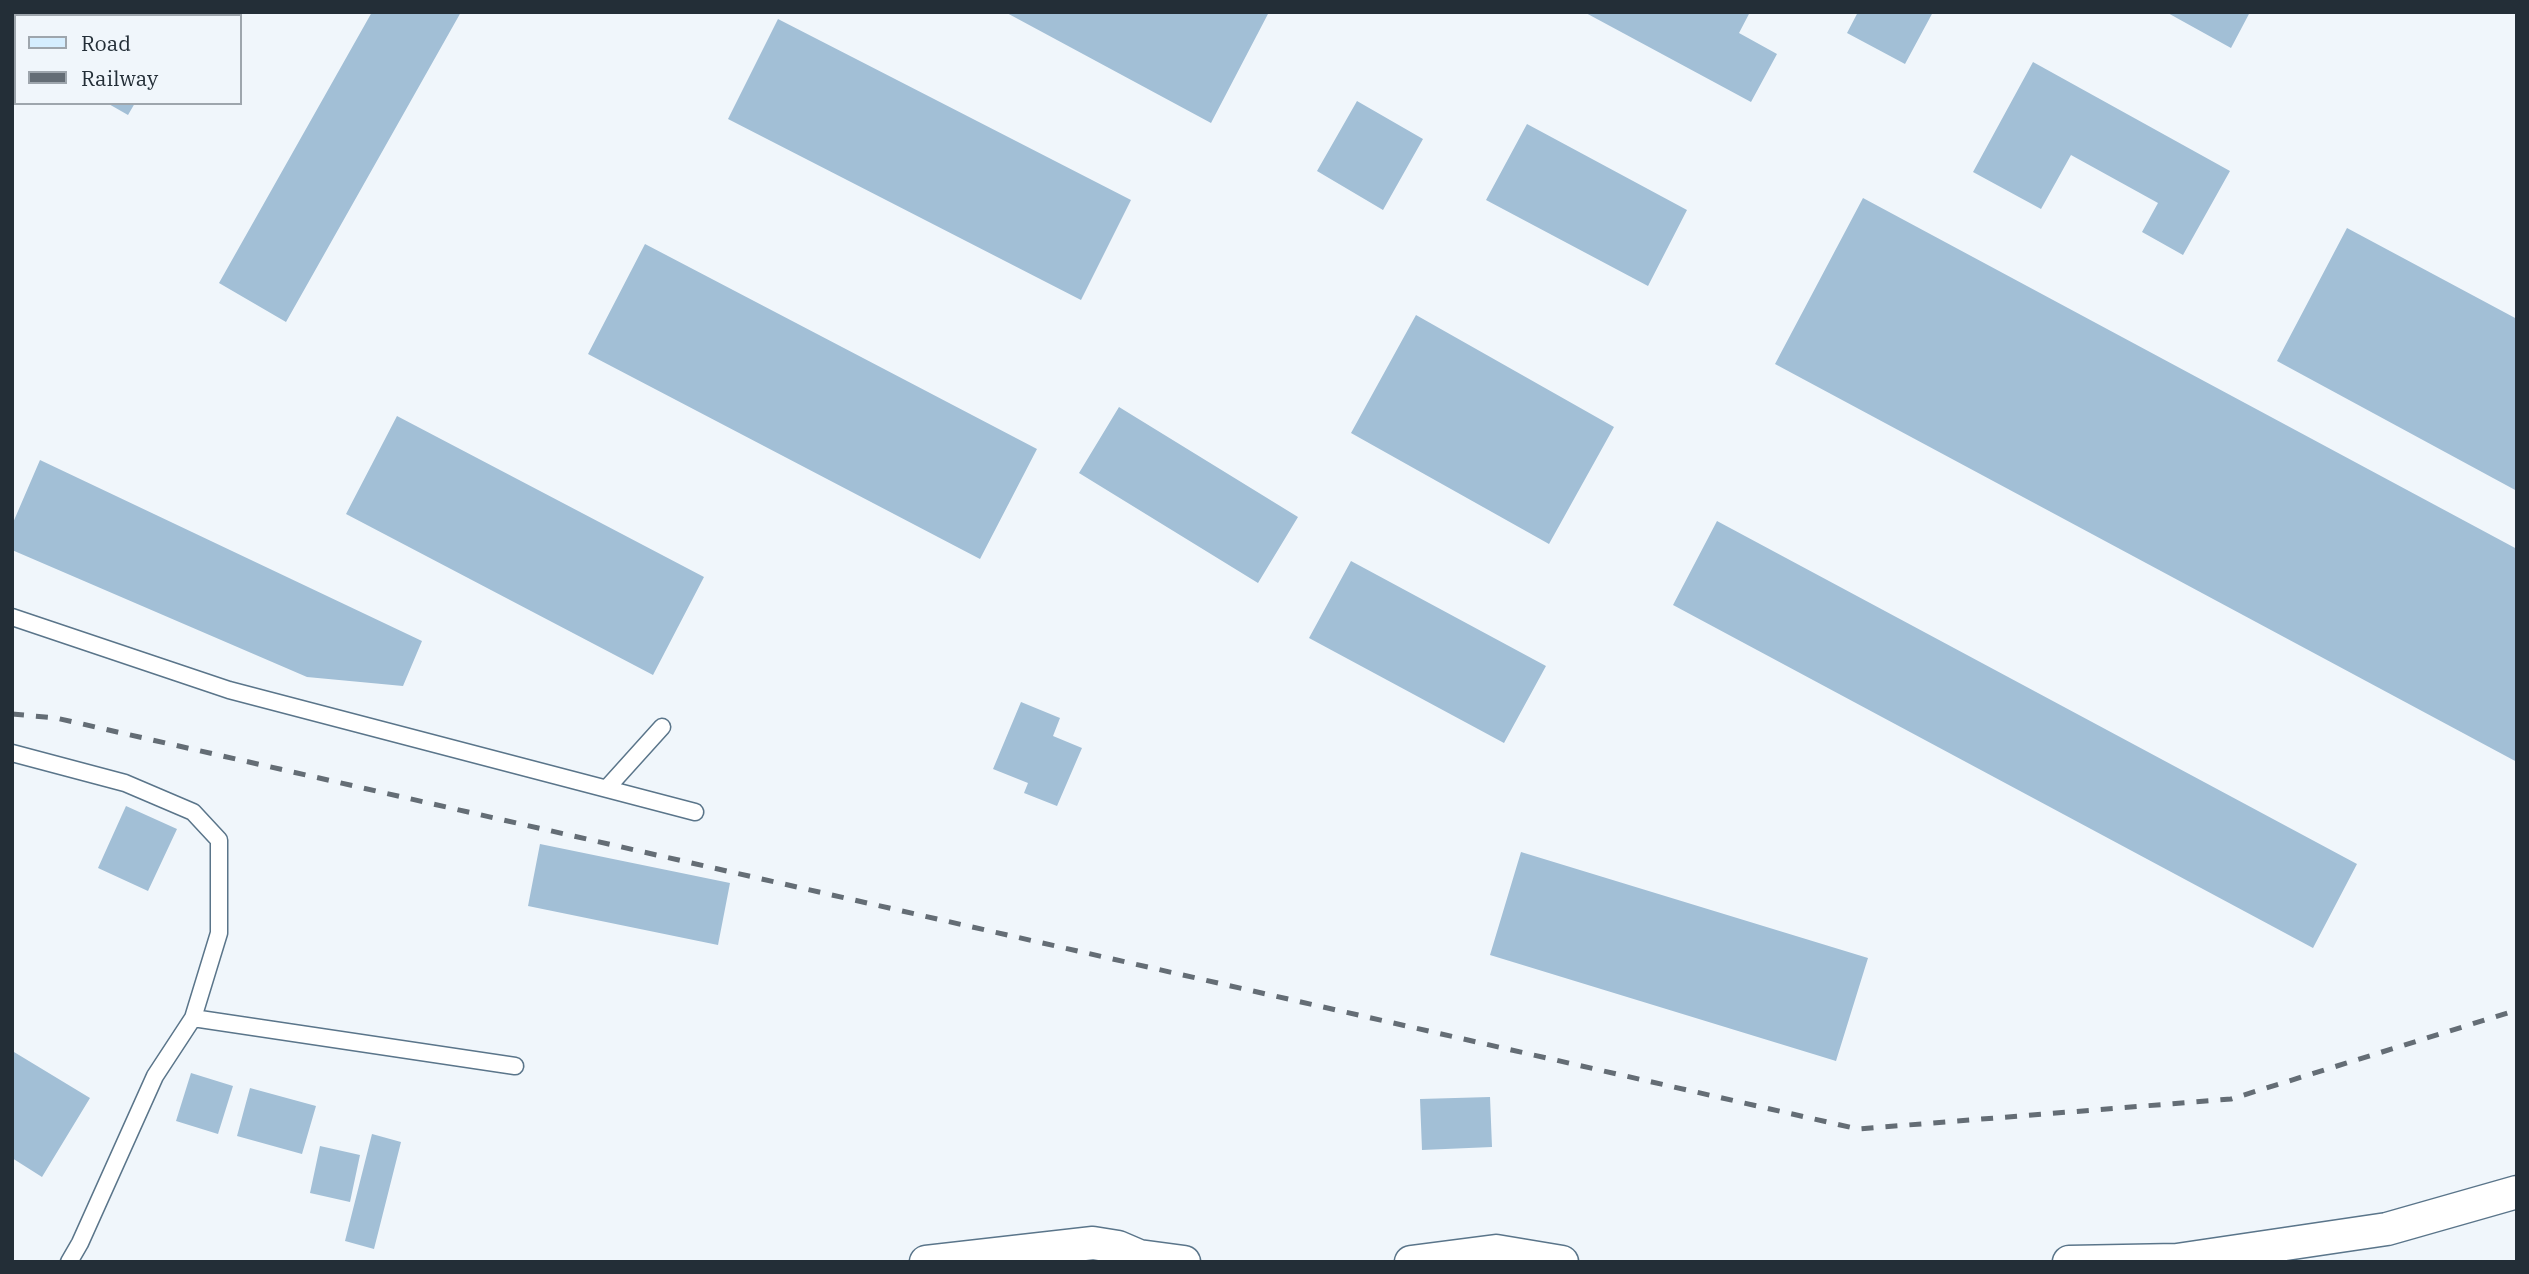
<!DOCTYPE html>
<html>
<head>
<meta charset="utf-8">
<style>
  body { margin:0 }
  #map { position:relative; width:2529px; height:1274px; overflow:hidden; background:#f0f6fb; font-family:"IBM Plex Serif",serif }
  canvas { display:block }
  .frame { position:absolute; inset:0; border:14px solid #232e37; pointer-events:none }
  .legend { position:absolute; left:14px; top:14px; width:228px; height:91px; box-sizing:border-box; background:#f0f6fb; border:2px solid #9ea6ad; margin:0; padding:9px 12px; list-style:none; font-size:21px; color:#232e37 }
  .legend li { display:flex; align-items:center; gap:14px; height:35px }
  .legend b { width:35px; border:2px solid #9ea6ad }
</style>
</head>
<body>
<div id="map">
<canvas width="2529" height="1274"></canvas>
<div class="frame"></div>
<ul class="legend">
<li><b style="height:9px;background:#d5eeff"></b>Road</li>
<li><b style="height:9px;background:#646d75"></b>Railway</li>
</ul>
</div>
<script>
const ctx = document.querySelector('canvas').getContext('2d');
ctx.lineJoin = 'round';
function fillPath(path, color) { ctx.fillStyle = color; ctx.fill(path, 'evenodd'); }
const shape = rows => new Path2D(rows.map(r => 'M' + r).join(''));
function strokePath(path, color, width, dash) { ctx.strokeStyle = color; ctx.lineWidth = width; ctx.lineCap = dash ? 'butt' : 'round'; ctx.setLineDash(dash || []); ctx.stroke(path); }
const building = shape([
  [66,12,187,12,185,16,64,16],
  [372,12,461,12,286,322,219,283],
  [1005,12,1269,12,1211,123],
  [1584,12,1750,12,1739,33,1777,54,1751,102],
  [1858,12,1933,12,1905,64,1847,33],
  [2166,12,2250,12,2231,48],
  [778,19,1131,200,1081,300,728,119],
  [2033,62,2230,171,2183,255,2142,232,2158,203,2071,155,2041,209,1973,172],
  [1357,101,1423,139,1383,210,1317,171],
  [107,103,135,103,128,115],
  [1527,124,1687,210,1648,286,1486,200],
  [1863,198,2517,549,2517,762,1775,364],
  [2347,228,2517,319,2517,491,2277,361],
  [645,244,1037,449,980,559,588,354],
  [1416,315,1614,427,1549,544,1351,433],
  [1119,407,1298,517,1258,583,1079,473],
  [397,416,704,577,653,675,346,514],
  [40,460,422,641,403,686,307,677,12,550,12,525],
  [1717,521,2357,864,2313,948,1673,605],
  [1351,561,1546,666,1504,743,1309,638],
  [1021,702,1060,718,1053,736,1082,748,1057,806,1024,793,1028,783,993,769],
  [126,806,177,829,148,891,98,868],
  [540,844,730,883,718,945,528,906],
  [1521,852,1868,958,1836,1061,1490,955],
  [14,1052,90,1098,42,1177,12,1158,12,1055],
  [191,1073,233,1086,218,1134,176,1121],
  [250,1088,316,1106,302,1154,237,1136],
  [1490,1097,1492,1147,1422,1150,1420,1099],
  [372,1134,401,1142,374,1249,345,1241],
  [320,1146,360,1155,350,1202,310,1193]
]);
const service = shape([
  [12,617,229,690,695,812],
  [12,753,125,783,193,812,219,840,219,933,193,1018],
  [607,788,662,727],
  [69,1262,80,1243,155,1076,193,1018,515,1066]
]);
const minor = shape([
  [926,1262,1093,1243,1118,1247,1139,1256,1184,1262],
  [1411,1262,1496,1251,1562,1262],
  [2069,1262,2177,1260,2387,1229,2517,1192]
]);
const secondary = shape([
  [12,14,13,12]
]);
const rail = shape([
  [12,714,56,718,1858,1129,2231,1099,2517,1010]
]);
fillPath(building, '#a2bfd6');
strokePath(service, '#5a758a', 19);
strokePath(minor, '#5a758a', 35);
strokePath(secondary, '#5a758a', 42);
strokePath(service, '#fff', 16);
strokePath(minor, '#fff', 32);
strokePath(secondary, '#d5eeff', 38);
strokePath(rail, '#646d75', 5, [12, 12]);
</script>
</body>
</html>
